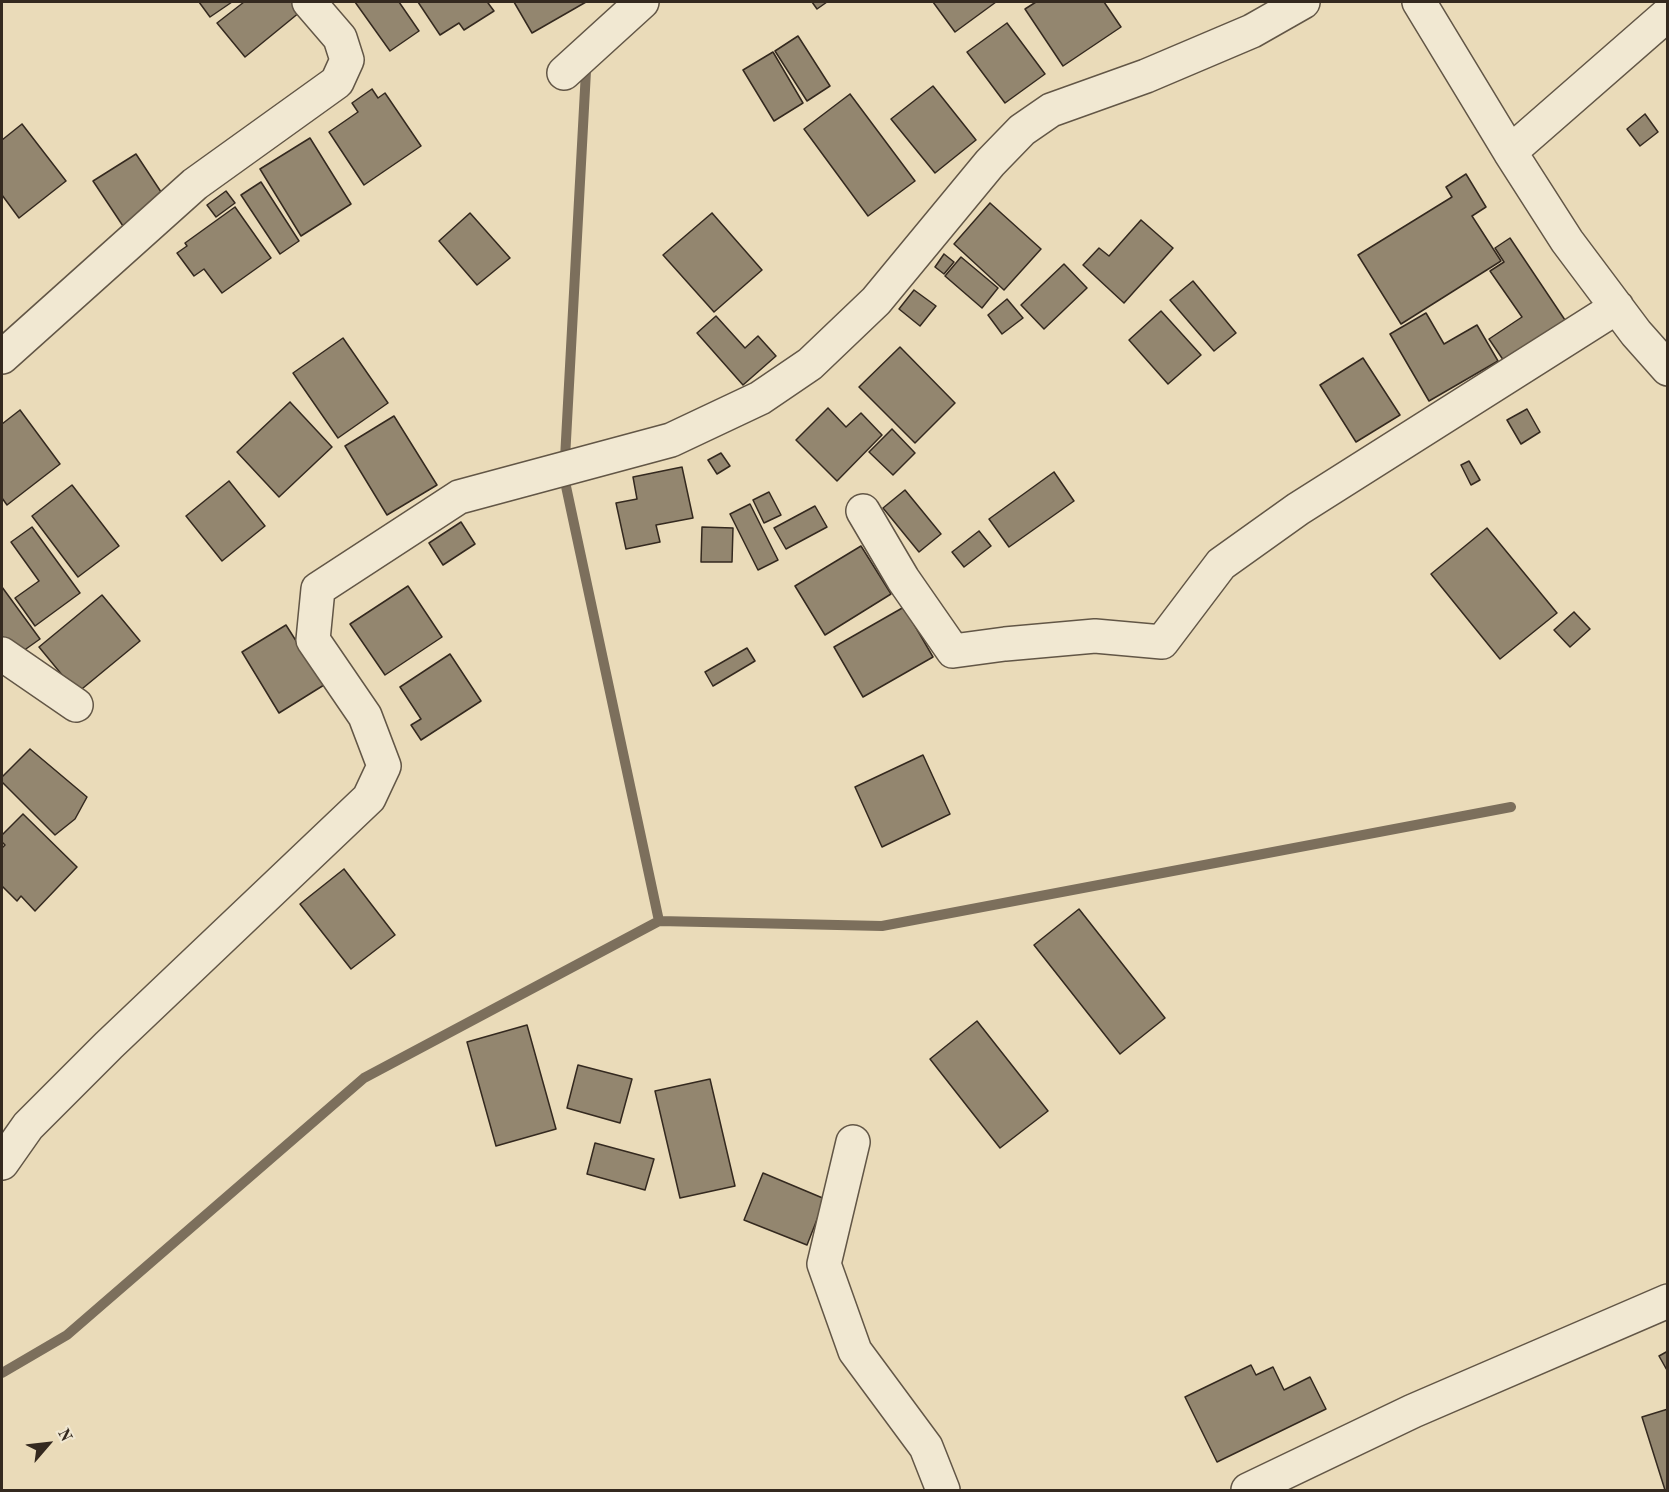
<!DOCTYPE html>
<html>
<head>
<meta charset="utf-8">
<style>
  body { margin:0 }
  #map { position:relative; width:1669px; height:1492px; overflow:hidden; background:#eadbb9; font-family:"Old Standard TT",serif }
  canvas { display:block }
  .frame { position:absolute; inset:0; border:3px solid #34291f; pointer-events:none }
  .north { position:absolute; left:18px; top:1414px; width:60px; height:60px; -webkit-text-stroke:4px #f1e8d2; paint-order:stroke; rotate:62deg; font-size:16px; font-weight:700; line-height:24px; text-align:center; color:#34291f }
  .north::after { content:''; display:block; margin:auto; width:21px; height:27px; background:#34291f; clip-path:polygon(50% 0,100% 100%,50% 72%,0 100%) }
</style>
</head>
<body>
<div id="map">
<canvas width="1669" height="1492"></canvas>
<div class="frame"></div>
<div class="north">N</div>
</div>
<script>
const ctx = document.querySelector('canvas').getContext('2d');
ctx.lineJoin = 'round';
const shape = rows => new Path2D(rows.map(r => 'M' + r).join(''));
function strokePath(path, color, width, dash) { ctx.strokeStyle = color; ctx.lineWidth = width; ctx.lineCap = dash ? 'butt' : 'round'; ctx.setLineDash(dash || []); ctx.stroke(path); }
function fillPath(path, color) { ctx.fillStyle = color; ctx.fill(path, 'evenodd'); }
const stream = shape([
  [586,71,564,477,659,921],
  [2,1373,67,1335,364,1078,659,921,882,926,1511,807]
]);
const building = shape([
  [199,2,232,2,210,17,199,2],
  [244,2,292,2,300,12,245,57,217,23,244,2],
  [355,2,399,2,419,31,390,51,355,2],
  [418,2,490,2,488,3,494,11,464,30,459,23,440,35,418,2],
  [514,2,586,2,532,33,514,2],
  [812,2,827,2,817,9,812,2],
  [933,2,996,2,955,32,933,2],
  [1036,2,1104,2,1121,27,1063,66,1025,9,1036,2],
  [1007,23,1045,74,1005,103,967,52,1007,23],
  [798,36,830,86,807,101,775,51,798,36],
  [773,52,803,103,774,121,743,70,773,52],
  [933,86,976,140,935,173,891,119,933,86],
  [372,89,378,98,385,93,421,146,364,185,329,132,358,112,352,103,372,89],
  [850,94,915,181,868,216,804,129,850,94],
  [1645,114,1658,132,1640,146,1627,129,1645,114],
  [22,124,66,181,19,218,2,195,2,140,22,124],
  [310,138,351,204,301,236,260,169,310,138],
  [136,154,165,198,123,226,93,181,136,154],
  [1466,174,1486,207,1472,216,1501,261,1401,324,1358,255,1452,197,1446,187,1466,174],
  [261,182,299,241,280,254,241,195,261,182],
  [226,191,235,203,216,217,207,205,226,191],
  [990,203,1041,249,1004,290,954,244,990,203],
  [235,207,271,258,222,293,204,269,194,276,177,253,187,246,185,243,235,207],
  [470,213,510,258,477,285,439,241,470,213],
  [712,213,762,270,714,312,663,255,712,213],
  [1141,220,1173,248,1124,303,1083,265,1099,248,1109,256,1141,220],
  [1510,238,1569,326,1508,367,1489,339,1522,317,1490,271,1504,262,1495,248,1510,238],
  [944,254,954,262,944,274,935,267,944,254],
  [961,257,998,288,982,308,945,276,961,257],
  [1064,264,1087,288,1044,329,1021,305,1064,264],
  [1193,281,1236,333,1214,351,1170,300,1193,281],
  [914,290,936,306,920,326,899,309,914,290],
  [1007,299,1023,318,1002,334,988,315,1007,299],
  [1161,311,1201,355,1168,384,1129,340,1161,311],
  [1426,313,1444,344,1477,325,1498,361,1429,401,1390,334,1426,313],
  [716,316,745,348,758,336,776,356,743,385,697,333,716,316],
  [343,338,388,403,338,438,293,373,343,338],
  [900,347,955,403,915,443,859,387,900,347],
  [1363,358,1400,415,1356,442,1320,385,1363,358],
  [290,402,332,447,279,497,237,452,290,402],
  [828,408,846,427,861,413,882,435,837,481,796,440,828,408],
  [1527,409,1540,432,1521,444,1507,420,1527,409],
  [20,410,60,464,7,505,2,498,2,424,20,410],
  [394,416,437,485,387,515,345,446,394,416],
  [892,429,915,453,893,475,869,452,892,429],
  [721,453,730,466,717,474,708,460,721,453],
  [1469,461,1480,480,1471,485,1461,465,1469,461],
  [682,467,693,518,656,525,660,542,626,549,616,503,637,499,633,477,682,467],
  [1054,472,1074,501,1009,547,989,519,1054,472],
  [229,481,265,526,222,561,186,516,229,481],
  [72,485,119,546,78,577,32,516,72,485],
  [905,490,941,534,919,552,883,508,905,490],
  [769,492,781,515,764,523,753,500,769,492],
  [750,504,778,560,758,570,730,514,750,504],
  [815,506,827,527,786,549,774,528,815,506],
  [461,522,475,544,443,565,429,543,461,522],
  [32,527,80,593,35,626,15,598,39,581,11,542,32,527],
  [702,527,733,528,732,562,701,562,702,527],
  [1487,528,1557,613,1500,659,1431,574,1487,528],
  [979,531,991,546,964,567,952,552,979,531],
  [861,546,891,594,825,635,795,586,861,546],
  [408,586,442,637,385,675,350,624,408,586],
  [2,587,40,639,16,656,2,636,2,587],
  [102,595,140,641,77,693,39,647,102,595],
  [904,607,933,657,863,697,834,647,904,607],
  [1574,612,1590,629,1570,647,1554,630,1574,612],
  [286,625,324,685,279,713,242,652,286,625],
  [747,648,755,661,713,686,705,672,747,648],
  [450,654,481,701,421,740,411,725,421,719,400,687,450,654],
  [30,749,87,797,75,819,55,835,2,782,2,777,30,749],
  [923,755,950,814,882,847,855,787,923,755],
  [23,814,77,867,35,911,21,896,17,901,2,886,2,848,5,845,2,842,2,835,23,814],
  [344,869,395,935,351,969,300,904,344,869],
  [1079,909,1165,1018,1120,1054,1034,945,1079,909],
  [977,1021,1048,1111,1000,1148,930,1059,977,1021],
  [527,1025,556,1129,496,1146,467,1042,527,1025],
  [578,1065,632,1079,620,1123,567,1108,578,1065],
  [710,1079,735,1186,680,1198,655,1091,710,1079],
  [595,1143,654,1159,645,1190,587,1174,595,1143],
  [763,1173,825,1199,807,1245,744,1220,763,1173],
  [1668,1351,1668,1372,1659,1356,1668,1351],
  [1251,1365,1256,1375,1273,1367,1284,1390,1310,1377,1326,1409,1217,1462,1185,1397,1251,1365],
  [1668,1409,1668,1490,1665,1490,1642,1417,1668,1409]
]);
const minor = shape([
  [1419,2,1510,152,1567,241,1636,333,1668,369],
  [564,73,642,2],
  [1510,152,1668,14],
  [2,357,195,184,337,82,347,60,340,38,309,2],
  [863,511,903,579,953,651,1005,644,1095,636,1162,642,1221,564,1298,509,1617,307],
  [2,654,76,705],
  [853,1142,824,1264,855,1351,926,1447,943,1490],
  [2,1163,28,1126,109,1045,369,798,384,766,365,716,313,640,318,589,459,497,671,440,760,398,810,364,876,301,990,163,1022,130,1051,110,1146,76,1252,31,1303,2],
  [1248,1490,1413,1411,1668,1301]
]);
strokePath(stream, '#7c6f5c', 10);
fillPath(building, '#93866f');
strokePath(building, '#34291f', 1.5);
strokePath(minor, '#625646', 36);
strokePath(minor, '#f1e8d2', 33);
</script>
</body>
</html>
